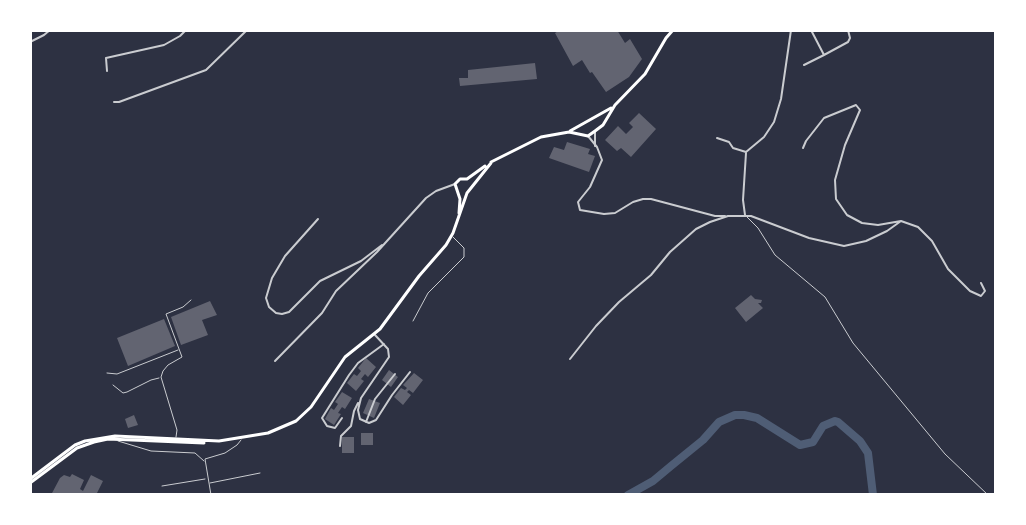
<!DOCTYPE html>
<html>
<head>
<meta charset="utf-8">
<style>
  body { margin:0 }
  #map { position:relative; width:1026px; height:525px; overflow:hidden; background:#2d3142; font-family:Lato,sans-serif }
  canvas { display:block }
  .frame { position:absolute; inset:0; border:32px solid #fff; pointer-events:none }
</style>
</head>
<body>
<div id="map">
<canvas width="1026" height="525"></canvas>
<div class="frame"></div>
</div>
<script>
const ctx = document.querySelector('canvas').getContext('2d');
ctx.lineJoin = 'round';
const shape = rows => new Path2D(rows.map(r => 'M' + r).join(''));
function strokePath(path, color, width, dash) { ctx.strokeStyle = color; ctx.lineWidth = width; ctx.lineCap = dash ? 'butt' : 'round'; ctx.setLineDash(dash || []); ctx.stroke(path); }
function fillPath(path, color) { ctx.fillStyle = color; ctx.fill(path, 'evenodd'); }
const river = shape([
  [628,495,653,481,671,466,703,440,719,422,735,415,744,415,757,418,800,445,813,442,823,426,835,421,838,422,860,441,868,453,873,495]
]);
const building = shape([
  [560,30,617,30,625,43,630,39,642,59,629,77,606,92,592,72,590,73,582,60,573,66,555,33],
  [535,63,537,79,460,86,459,78,468,78,468,70],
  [639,113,656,129,631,157,621,148,617,151,605,140,618,126,626,134,633,127,629,123],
  [567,142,590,149,588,154,595,156,589,172,549,158,554,147,564,150],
  [751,295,755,299,762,300,761,303,758,303,763,308,746,322,735,308],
  [210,301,217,315,202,320,208,335,181,345,171,317],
  [164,319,175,346,128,366,117,338],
  [366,358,376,367,368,377,365,374,361,379,364,381,356,391,347,383,354,374,357,376,361,371,358,368],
  [389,370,398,377,391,387,382,380],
  [414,373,423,380,413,393,409,390,407,392,411,395,403,405,394,397,401,388,405,390,407,388,403,385],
  [342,392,352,398,345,409,342,407,338,413,341,414,334,425,325,419,331,408,334,410,338,404,335,402],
  [369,399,380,403,374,418,363,413],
  [134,415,138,425,128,428,125,419],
  [361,433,373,433,373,445,361,445],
  [342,437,354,437,354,453,342,453],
  [72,474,84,480,80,489,83,491,91,475,103,481,96,495,51,495,60,478,64,475,70,477]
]);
const service = shape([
  [747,217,758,228,775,255,825,297,853,343,945,454,988,495],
  [413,321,428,293,464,257,464,248,453,237],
  [107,373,117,374,178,350],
  [113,385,123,393,127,392,151,380,159,378],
  [176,437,177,430,161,377,163,371,168,365,182,357,166,314,183,307,191,300],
  [118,441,151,451,195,453,204,461],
  [210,483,260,473],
  [162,486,205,479],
  [211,495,205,459,225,453,237,445,241,440]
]);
const minor = shape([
  [811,30,824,55,848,42,850,38,848,30],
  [30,42,44,35,50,30],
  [804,65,824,55],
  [107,71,106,58,164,45,180,36,186,30],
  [114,102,119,102,206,70,247,30],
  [595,131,595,146],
  [588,136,597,147,602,160,590,187,578,202,580,210,604,214,615,213,633,202,643,199,651,199,715,216,725,216],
  [717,138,729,142,733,148,746,152],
  [803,148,806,141,824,118,856,105,860,110,845,145,835,180,836,199,847,215,862,223,878,225,901,221,918,227,932,241,948,269,970,291,981,296,985,291,981,283],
  [746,152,764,137,774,122,781,99,791,30],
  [745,215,743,200,746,153],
  [318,219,285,256,272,278,266,298,269,307,276,313,282,314,289,312,320,281,361,261,382,245],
  [375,335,388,349,389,357,361,398,358,410,360,419,369,423,376,420,392,395,410,372],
  [570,359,596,326,619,302,651,275,670,252,696,229,710,222,728,216,751,216,809,238,844,246,866,241,887,231,901,221],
  [275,361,322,313,336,291,377,252,426,198,436,191,455,184],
  [342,418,335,428,327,426,322,418,349,375,358,363,384,344],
  [366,422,375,399,395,374],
  [340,446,341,436,351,426,354,411,358,403]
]);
const secondary = shape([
  [570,131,611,108],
  [491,162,541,137,569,132,588,136,595,131,603,125,615,105,645,74,666,38,673,30],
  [467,179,485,166],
  [459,213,460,199,455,184,460,179,467,179],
  [30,479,75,445,85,441,115,436,219,441,268,433,296,421,311,407,345,357,380,329,419,276,446,245,453,233,467,193,491,163],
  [30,483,77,448,94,442,108,439,204,443]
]);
strokePath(river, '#4f5d75', 8);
fillPath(building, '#626471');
strokePath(service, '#caccd0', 1);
strokePath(minor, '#caccd0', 2);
strokePath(secondary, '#fff', 3);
</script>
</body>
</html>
